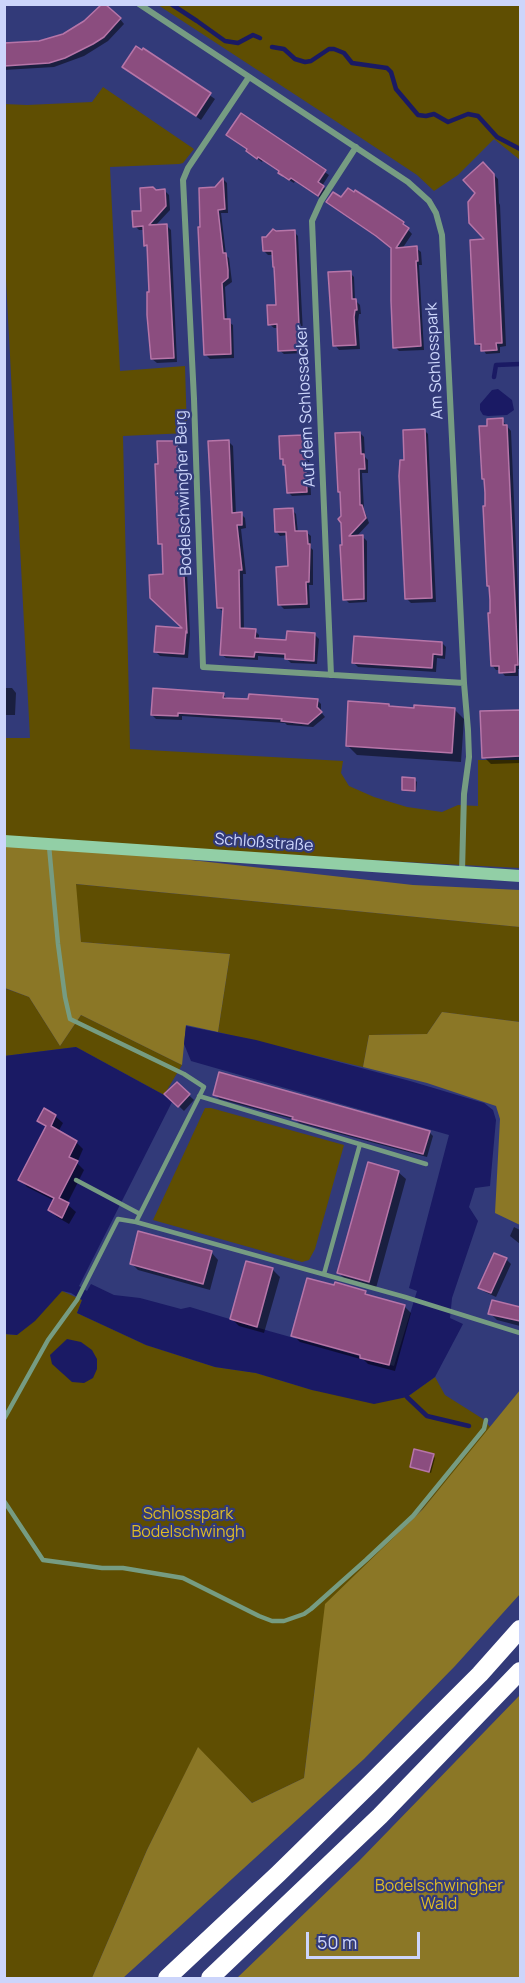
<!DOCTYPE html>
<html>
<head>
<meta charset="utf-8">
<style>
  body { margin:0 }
  #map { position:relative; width:525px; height:1983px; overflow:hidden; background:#323a79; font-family:Manrope,sans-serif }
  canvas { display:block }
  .frame { position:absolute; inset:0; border:6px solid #ccd5fb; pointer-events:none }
  .scale { position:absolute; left:306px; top:1932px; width:114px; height:27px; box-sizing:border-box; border:3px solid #ccd5fb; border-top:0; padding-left:8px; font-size:18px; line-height:21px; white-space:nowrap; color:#ccd5fb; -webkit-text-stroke:4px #323a79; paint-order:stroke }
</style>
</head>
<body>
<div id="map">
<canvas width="525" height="1983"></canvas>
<div class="frame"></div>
<div class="scale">50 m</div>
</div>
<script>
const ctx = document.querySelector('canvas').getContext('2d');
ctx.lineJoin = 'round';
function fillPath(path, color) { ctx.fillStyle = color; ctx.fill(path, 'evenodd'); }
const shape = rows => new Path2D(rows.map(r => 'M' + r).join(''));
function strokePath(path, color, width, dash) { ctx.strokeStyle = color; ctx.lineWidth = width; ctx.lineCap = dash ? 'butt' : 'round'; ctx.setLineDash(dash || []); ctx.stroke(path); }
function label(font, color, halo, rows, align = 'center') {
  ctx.font = font + ' Manrope,sans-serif'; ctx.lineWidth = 4.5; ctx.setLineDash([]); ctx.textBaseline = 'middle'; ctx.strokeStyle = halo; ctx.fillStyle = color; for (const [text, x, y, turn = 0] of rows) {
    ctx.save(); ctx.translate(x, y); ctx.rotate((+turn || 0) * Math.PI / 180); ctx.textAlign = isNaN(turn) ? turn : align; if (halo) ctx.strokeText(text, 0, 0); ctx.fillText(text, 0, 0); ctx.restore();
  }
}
const green = shape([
  [158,5,520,5,520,160,494,139,458,175,434,191,417,175,340,124],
  [103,87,194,149,183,163,179,164,110,167,120,371,185,366,187,433,123,436,130,749,343,761,341,773,349,786,374,797,407,807,442,812,458,805,478,806,478,760,520,760,520,868,5,841,5,738,30,738,5,260,4,104,27,105,92,102],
  [75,884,520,927,520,1022,442,1012,427,1034,369,1035,363,1067,218,1032,230,954,81,942],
  [4,988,29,997,60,1046,81,1015,182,1065,164,1095,76,1047,5,1056],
  [205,1108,211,1108,344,1145,315,1249,309,1260,302,1262,153,1220],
  [62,1291,82,1300,77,1313,146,1345,215,1367,256,1373,312,1390,407,1397,435,1377,445,1395,483,1419,491,1428,423,1509,400,1530,315,1687,304,1778,252,1803,198,1748,147,1850,92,1978,5,1978,4,1334,17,1335]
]);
const forest = shape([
  [4,841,49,844,413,885,520,890,520,927,76,884,81,942,230,954,218,1032,186,1025,182,1065,81,1015,60,1046,29,997,5,988],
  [442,1012,520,1022,520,1225,495,1213,500,1119,496,1106,427,1083,363,1067,369,1035,427,1034],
  [520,1390,520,1594,455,1666,364,1759,123,1978,92,1978,147,1850,198,1747,252,1803,304,1778,325,1604,423,1509],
  [520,1695,520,1978,237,1978,359,1861]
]);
const water = shape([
  [498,389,512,400,514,410,507,415,488,416,483,415,480,410,480,404,492,390],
  [186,1026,256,1040,410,1081,484,1103,493,1110,496,1120,490,1186,475,1188,469,1207,478,1221,452,1298,450,1318,463,1324,435,1377,407,1397,374,1404,312,1390,256,1373,215,1367,146,1345,77,1313,82,1300,71,1293,62,1291,35,1321,17,1335,5,1334,4,1056,76,1047,164,1095,172,1102,79,1286,87,1291,91,1284,114,1295,140,1298,181,1309,190,1307,269,1331,394,1366,417,1291,409,1288,449,1135,191,1061,184,1044],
  [67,1339,81,1342,92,1350,97,1359,97,1369,93,1378,84,1383,72,1382,52,1364,50,1355]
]);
const shadow = shape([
  [120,19,124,24,108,41,84,56,54,67,4,70,4,44,39,42],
  [144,50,215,99,201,120,124,67],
  [241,115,329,175,322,186,328,191,322,199,295,181,294,183,284,177,281,171,263,160,262,162,252,155,248,150,232,139],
  [483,164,498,179,499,203,500,205,506,346,500,347,500,353,486,354,482,347,476,344,488,241,477,193],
  [224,180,227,183,228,213,221,213,226,255,229,258,232,282,225,287,227,321,233,325,234,358,210,359,206,355,215,188],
  [165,191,169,195,170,210,155,226,167,226,171,230,177,362,157,363,152,359,148,247,146,245,145,230,139,230,135,226,143,212],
  [328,202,403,224,412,234,402,249,416,248,421,252,422,265,419,265,424,350,399,351,395,347,393,248],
  [294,232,298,236,304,353,284,354,279,350,278,328,274,328,269,324,277,306,274,255,268,255,264,251,276,233],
  [350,273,354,277,355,300,360,305,361,314,359,314,358,322,360,349,339,350,335,345],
  [502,420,511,431,520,640,520,669,518,669,518,676,505,676,500,670,496,670,492,665,491,588,488,586,487,507,485,481,483,479,489,427],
  [424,430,428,434,436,602,411,603,407,599,405,461],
  [360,433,364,437,365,457,368,460,368,473,362,473,364,509,369,523,356,537,362,536,367,541,367,602,349,603,345,599,342,517],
  [304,436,308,440,311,495,292,496,288,492,287,467,282,458],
  [177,442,181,446,190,634,188,658,160,656,156,652,186,630,165,575,164,547,160,544,159,465],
  [229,442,233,446,236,514,241,514,245,518,246,528,241,529,246,574,243,574,244,630,255,631,259,635,259,640,288,642,315,635,319,639,317,664,291,663,286,658,258,656,258,660,226,658,221,654,224,612,218,608],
  [292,510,296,514,298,533,306,532,311,536,311,548,313,550,313,585,309,585,310,608,284,609,280,605,289,568,288,535,280,536,276,531],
  [442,643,446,647,445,659,437,658,436,672,358,667,354,663],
  [4,688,12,688,16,693,15,715,4,715],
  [223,695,228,699,317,700,321,704,321,712,325,717,313,727,287,725,285,723,182,716,182,720,156,719,152,715],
  [389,705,391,708,454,709,464,719,461,762,357,755,347,745],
  [520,711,520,763,491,764,484,757,482,713],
  [415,780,417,782,416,792,405,791,403,789],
  [177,1084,194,1100,184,1111,166,1094],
  [215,1094,429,1132,433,1136,427,1157,299,1123,296,1120,219,1099],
  [55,1116,63,1123,58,1132,76,1142,83,1149,77,1163,84,1170,67,1204,76,1212,69,1224,57,1217,50,1210,55,1201,27,1187,20,1179,47,1128,39,1121],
  [398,1172,406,1179,376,1288,346,1280,339,1273],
  [514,1227,520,1230,520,1244,510,1236],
  [211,1252,218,1260,210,1290,138,1270,131,1263],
  [506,1259,511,1264,496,1297,485,1292,480,1287],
  [247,1263,273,1270,280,1277,264,1333,239,1326,232,1319],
  [365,1292,369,1296,404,1306,411,1313,395,1371,368,1364,364,1360,300,1342,293,1335],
  [493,1302,520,1308,520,1326,497,1320,490,1313],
  [433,1456,435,1458,431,1473,411,1466]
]);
const stream = shape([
  [171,4,197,21,225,41,238,43,253,35,260,38],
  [272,47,284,49,295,59,305,62,311,61,329,49,334,49,344,53,352,63,387,68,391,72,396,89,418,115,426,116,434,114,448,122,468,114,478,116,497,137,520,149],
  [494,377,496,365,520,364],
  [407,1397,427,1416,469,1426]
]);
const building = shape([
  [102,4,105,4,121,18,104,37,93,44,65,58,49,63,4,66,4,43,39,41,63,34,84,21,102,4],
  [136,46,142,50,143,48,211,93,196,116,122,67,136,46],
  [241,113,326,170,318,182,324,186,318,196,291,178,289,180,283,176,278,173,279,171,258,157,257,159,246,151,247,149,226,135,241,113],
  [483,162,494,174,502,343,496,343,497,350,481,351,481,344,475,344,470,240,484,239,469,223,468,202,475,193,463,180,483,162],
  [223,178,225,209,218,210,223,253,226,253,228,270,228,278,222,283,224,319,230,319,231,354,204,355,198,227,200,227,199,188,215,187,223,178],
  [153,187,156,190,165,189,166,206,149,225,167,224,174,358,151,359,147,315,147,292,149,292,147,245,144,246,143,226,133,227,132,211,141,211,140,188,153,187],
  [348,188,354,192,355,190,377,204,404,222,403,224,409,228,396,248,417,246,418,261,416,261,421,346,393,348,391,301,391,248,376,236,326,202,333,192,341,197,348,188],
  [273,229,276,231,295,230,300,350,278,351,277,324,268,325,267,305,276,305,274,267,273,267,272,251,263,251,262,237,266,237,273,229],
  [351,271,352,299,356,299,357,310,355,310,354,317,356,345,333,346,328,272,351,271],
  [503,418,503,425,507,425,518,665,515,665,515,672,499,673,499,666,491,666,488,613,490,613,490,600,489,586,487,586,483,506,485,506,485,493,484,479,482,479,479,426,487,426,487,419,503,418],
  [425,429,432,598,405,599,399,476,400,460,404,460,403,430,425,429],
  [360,432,361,454,364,454,365,469,359,469,360,505,362,505,366,518,349,536,363,535,364,599,343,600,340,545,342,545,341,523,338,519,341,516,340,492,338,492,335,433,360,432],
  [304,435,307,492,287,493,285,465,283,465,283,459,280,459,279,436,304,435],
  [229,440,232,513,242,512,242,525,237,525,242,570,239,570,240,628,256,629,255,638,269,639,286,640,287,631,315,633,314,661,285,659,285,654,268,653,255,652,254,657,220,655,223,608,217,608,208,441,229,440],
  [157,441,177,441,187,633,186,631,184,654,154,652,156,626,182,628,150,598,149,575,163,574,162,544,158,544,155,464,158,464,157,441],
  [293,508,295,531,307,531,308,544,310,544,309,582,306,582,307,604,278,605,276,567,288,566,286,532,275,532,274,509,293,508],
  [354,636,442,642,442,655,433,654,432,668,352,663,354,636],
  [153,688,224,693,223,698,248,699,249,694,318,699,317,707,322,712,308,724,281,721,282,719,178,713,178,716,151,715,153,688],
  [348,701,389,704,389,706,414,708,414,705,455,708,452,753,346,746,348,701],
  [520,710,520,756,482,758,480,711,520,710],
  [402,777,415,778,415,791,402,790,402,777],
  [219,1072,430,1131,423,1154,292,1119,293,1117,213,1095,219,1072],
  [177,1082,190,1094,178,1107,164,1094,177,1082],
  [44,1108,56,1115,51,1126,77,1141,69,1157,78,1161,59,1198,69,1203,62,1218,48,1210,54,1198,18,1180,46,1126,37,1121,44,1108],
  [368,1162,399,1171,369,1282,337,1273,368,1162],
  [138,1231,212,1251,203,1284,130,1264,138,1231],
  [494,1253,507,1258,491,1293,478,1288,494,1253],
  [246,1261,273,1268,257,1327,230,1319,246,1261],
  [307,1278,334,1285,335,1282,366,1291,365,1294,405,1305,389,1365,360,1358,360,1355,291,1336,307,1278],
  [492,1300,520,1307,520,1321,488,1314,492,1300],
  [414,1449,434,1454,429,1472,410,1467,414,1449]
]);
const lane = shape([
  [49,846,58,944,65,997,70,1019,184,1074,204,1087,136,1222,405,1297,520,1333],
  [199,1096,426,1164],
  [76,1180,140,1214],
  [324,1274,360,1144],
  [4,1419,48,1340,77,1300,118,1219,136,1222],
  [4,1501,43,1560,102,1568,123,1568,183,1578,259,1616,272,1621,284,1621,304,1614,311,1609,366,1560,413,1516,484,1429,486,1420]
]);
const street = shape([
  [139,4,408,182,429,201,436,213,442,235,464,683,468,730,469,757,464,794,462,872],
  [249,77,188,168,183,180,194,399,203,667,464,683],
  [331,675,312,221,321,201,356,147]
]);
const secondary = shape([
  [4,841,520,876]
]);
const highway = shape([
  [167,1978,278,1874,371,1783,480,1674,520,1629],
  [210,1978,380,1816,520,1671]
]);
const streetNames = [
  ["Am Schlosspark",435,361,-93],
  ["Auf dem Schlossacker",306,406,-93],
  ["Bodelschwingher Berg",184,493,-92],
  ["Schloßstraße",264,843,4]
];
const parkNames = [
  ["Schlosspark",188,1515],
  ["Bodelschwingh",188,1533],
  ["Bodelschwingher",439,1887],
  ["Wald",439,1905]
];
fillPath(green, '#5f4e02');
fillPath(forest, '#8b7726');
fillPath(water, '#1a1a64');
fillPath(shadow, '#0007');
strokePath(stream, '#1a1a64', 4.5);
fillPath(building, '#8b4d7f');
strokePath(building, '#b675a8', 1.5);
strokePath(lane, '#769c82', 4.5);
strokePath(street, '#769c82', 6);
strokePath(secondary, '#92cfa6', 12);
strokePath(highway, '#fff', 18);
label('16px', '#ccd5fb', '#323a79', streetNames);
label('16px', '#dfbc25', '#323a79', parkNames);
</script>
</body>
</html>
